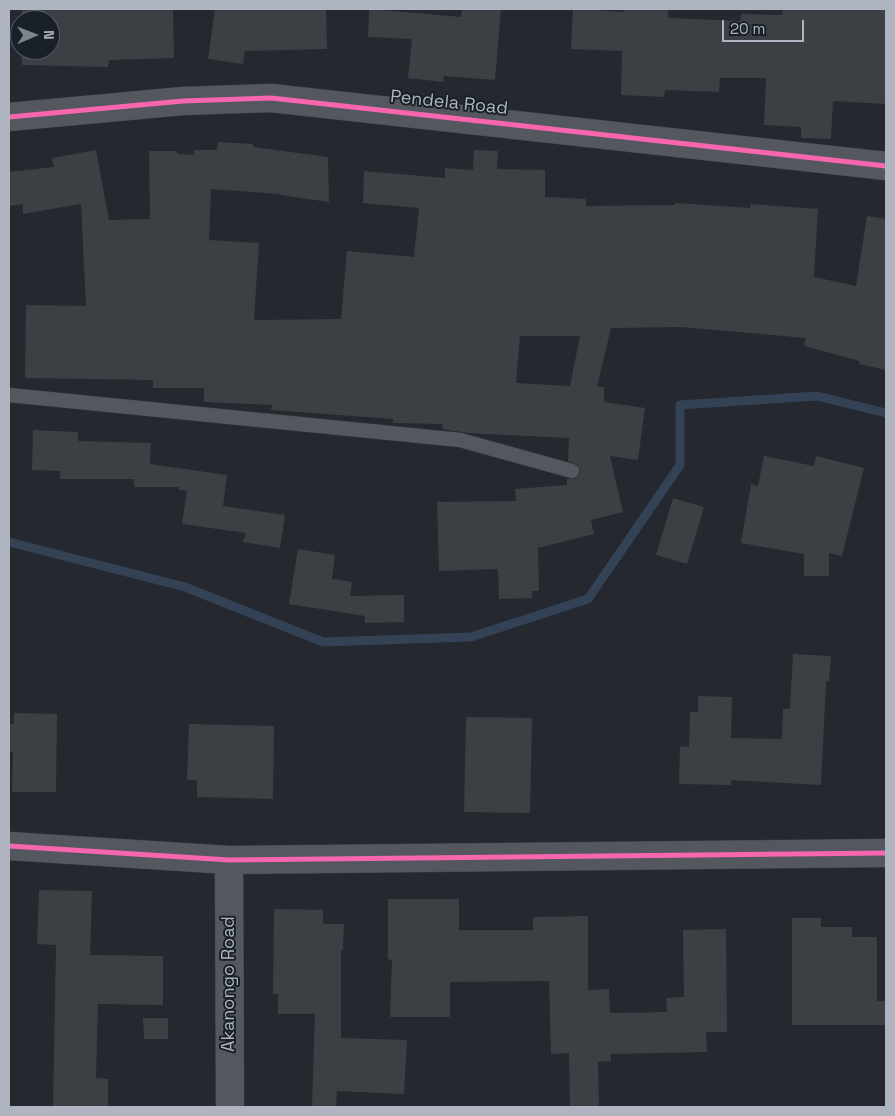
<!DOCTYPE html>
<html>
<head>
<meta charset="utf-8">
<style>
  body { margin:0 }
  #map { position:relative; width:895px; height:1116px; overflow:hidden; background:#25292f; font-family:"Space Grotesk",sans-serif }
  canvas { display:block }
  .frame { position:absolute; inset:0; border:10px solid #aeb5c1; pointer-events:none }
  .north { position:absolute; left:10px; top:10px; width:50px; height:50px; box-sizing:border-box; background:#192028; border:1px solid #555c65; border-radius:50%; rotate:89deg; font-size:14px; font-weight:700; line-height:20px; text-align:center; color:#aeb5c1 }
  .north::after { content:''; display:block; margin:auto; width:18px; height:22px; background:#7e848e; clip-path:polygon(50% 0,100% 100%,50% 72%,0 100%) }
  .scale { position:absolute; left:722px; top:20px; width:82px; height:22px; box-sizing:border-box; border:2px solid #aeb5c1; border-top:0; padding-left:6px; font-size:15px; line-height:18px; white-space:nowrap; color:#aeb5c1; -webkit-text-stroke:4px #192028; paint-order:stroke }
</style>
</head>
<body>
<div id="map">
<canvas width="895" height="1116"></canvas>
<div class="frame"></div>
<div class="north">N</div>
<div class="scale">20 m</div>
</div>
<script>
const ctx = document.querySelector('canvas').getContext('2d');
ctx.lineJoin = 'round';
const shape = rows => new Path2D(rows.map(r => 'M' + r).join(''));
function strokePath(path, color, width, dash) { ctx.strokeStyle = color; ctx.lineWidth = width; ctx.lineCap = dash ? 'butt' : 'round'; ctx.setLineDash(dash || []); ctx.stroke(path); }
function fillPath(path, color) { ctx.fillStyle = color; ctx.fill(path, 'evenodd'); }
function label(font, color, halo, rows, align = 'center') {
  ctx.font = font + ' "Space Grotesk",sans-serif'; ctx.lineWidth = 4; ctx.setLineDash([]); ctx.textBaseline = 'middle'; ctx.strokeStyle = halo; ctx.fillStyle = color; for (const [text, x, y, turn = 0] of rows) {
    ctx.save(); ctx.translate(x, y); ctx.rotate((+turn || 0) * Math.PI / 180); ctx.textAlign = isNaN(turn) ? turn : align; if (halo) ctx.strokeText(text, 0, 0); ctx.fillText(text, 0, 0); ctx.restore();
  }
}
const stream = shape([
  [9,542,185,587,323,642,471,637,588,599,680,465,680,405,817,396,886,413]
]);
const building = shape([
  [22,9,173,9,174,58,109,60,108,67,22,65,22,50,50,50,50,20,22,20],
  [215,9,326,9,327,49,245,51,243,64,208,59],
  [369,9,461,17,462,9,501,10,495,80,444,76,443,82,408,78,412,39,368,37],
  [573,9,624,12,624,9,668,9,668,18,740,21,741,14,782,15,783,9,886,9,886,104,833,101,831,139,801,138,801,127,764,125,766,78,720,78,719,92,665,90,664,97,621,95,622,51,571,49],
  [218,142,253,144,253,147,328,157,329,202,280,195,280,194,211,189,209,240,259,243,254,320,341,319,347,251,414,257,419,208,363,203,364,171,445,178,445,168,473,170,474,150,498,151,497,169,545,170,545,197,586,199,586,206,675,205,675,203,750,208,751,204,818,209,814,277,856,286,867,216,886,219,886,370,859,364,860,361,804,346,806,338,681,327,611,328,597,387,604,387,604,402,645,408,638,460,610,456,623,512,591,520,594,534,538,548,539,591,532,591,532,598,499,599,498,569,439,571,437,502,516,501,515,489,567,485,567,479,575,479,580,473,578,465,568,461,569,438,468,433,442,429,443,424,393,423,393,419,271,410,272,405,204,402,204,388,153,388,153,380,25,378,26,305,86,306,81,204,23,214,23,204,9,206,9,172,54,167,52,158,96,150,109,220,150,219,149,151,177,151,177,154,194,155,194,150,217,150],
  [520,336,580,336,570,386,516,383],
  [33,430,78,432,78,441,151,443,150,464,227,475,223,506,285,515,280,548,243,542,246,533,182,524,187,490,179,490,179,487,134,487,134,479,60,479,60,471,32,470],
  [764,456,814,466,816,456,864,468,842,556,829,553,829,576,804,576,804,554,741,543,751,484,758,486],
  [673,498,704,507,687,564,656,555],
  [298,549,335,555,332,579,352,582,350,596,404,595,404,622,365,623,365,616,289,604],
  [793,654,831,656,829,681,826,681,821,785,731,780,731,785,679,784,680,746,689,747,690,712,698,712,698,696,732,697,731,738,782,739,783,709,790,709],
  [14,713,57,714,56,792,12,792,13,752,9,752,9,724,14,724],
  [466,717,532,718,530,813,464,812],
  [189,724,274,726,273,799,197,797,197,780,187,780],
  [39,890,92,891,90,955,163,956,163,1005,98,1004,96,1078,108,1079,108,1107,53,1107,56,945,37,944],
  [388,899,459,899,459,930,533,930,533,917,588,916,588,990,609,989,610,1013,667,1012,666,998,684,997,683,930,726,929,727,1032,706,1032,707,1052,611,1054,611,1061,598,1062,599,1107,570,1107,569,1053,551,1054,549,981,450,982,450,1017,390,1017,392,960,388,959],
  [274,909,323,910,323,924,344,924,343,950,341,950,341,1038,407,1040,404,1094,337,1091,336,1106,312,1106,315,1014,278,1014,278,994,273,994],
  [792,918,821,918,821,927,852,927,852,937,877,937,877,1001,886,1001,886,1025,792,1025],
  [143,1018,168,1018,168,1039,144,1039]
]);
const service = shape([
  [9,395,460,440,572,471]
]);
const minor = shape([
  [9,846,229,860,886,853],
  [229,860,230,1107]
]);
const tertiary = shape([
  [9,117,183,101,271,98,886,166]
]);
const cycleway = shape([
  [9,117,183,101,271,98,886,166],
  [9,846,229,860,886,853]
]);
const streetNames = [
  ["Pendela Road",449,103,6],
  ["Akanongo Road",229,984,-90]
];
strokePath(stream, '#344255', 9);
fillPath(building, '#3c3f44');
strokePath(service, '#414448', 15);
strokePath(minor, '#414448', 29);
strokePath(tertiary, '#414448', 29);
strokePath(service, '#54575e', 14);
strokePath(minor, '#54575e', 28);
strokePath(tertiary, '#54575e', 28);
strokePath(cycleway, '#f766af', 5);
label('18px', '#aeb5c1', '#192028', streetNames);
</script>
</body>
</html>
